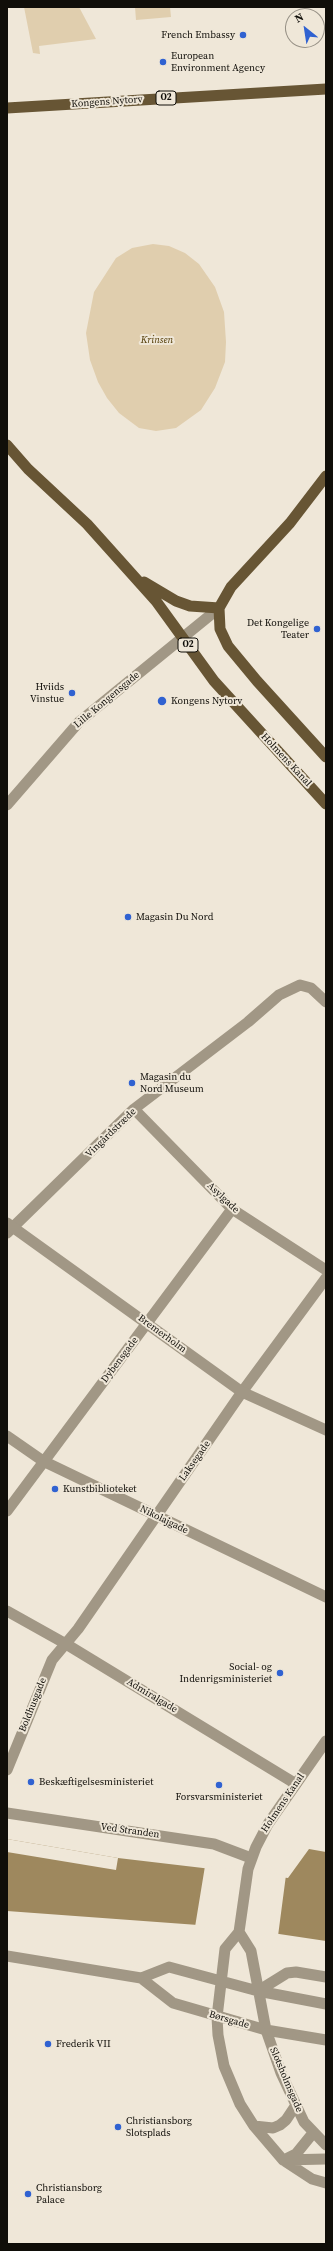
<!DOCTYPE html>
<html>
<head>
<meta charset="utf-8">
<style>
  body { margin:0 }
  #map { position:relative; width:333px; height:2251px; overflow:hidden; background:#efe7d8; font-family:"Source Serif 4",serif }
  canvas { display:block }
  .frame { position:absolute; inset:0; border:8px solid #100e09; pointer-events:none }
  .north { position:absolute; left:285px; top:8px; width:40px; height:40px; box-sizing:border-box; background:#efe7d8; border:1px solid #969085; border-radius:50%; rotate:330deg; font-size:11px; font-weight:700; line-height:16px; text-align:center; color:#100e09 }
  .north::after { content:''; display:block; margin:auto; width:14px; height:18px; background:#3062d1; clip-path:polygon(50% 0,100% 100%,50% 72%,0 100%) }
</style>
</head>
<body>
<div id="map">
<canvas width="333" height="2251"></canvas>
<div class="frame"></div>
<div class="north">N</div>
</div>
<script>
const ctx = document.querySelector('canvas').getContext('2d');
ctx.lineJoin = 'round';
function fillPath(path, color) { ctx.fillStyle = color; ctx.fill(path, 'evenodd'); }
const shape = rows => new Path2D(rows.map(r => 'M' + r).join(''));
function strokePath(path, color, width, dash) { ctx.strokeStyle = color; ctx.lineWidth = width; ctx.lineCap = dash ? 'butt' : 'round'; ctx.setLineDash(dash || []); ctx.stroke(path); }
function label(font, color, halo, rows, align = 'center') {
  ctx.font = font + ' "Source Serif 4",serif'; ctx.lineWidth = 4; ctx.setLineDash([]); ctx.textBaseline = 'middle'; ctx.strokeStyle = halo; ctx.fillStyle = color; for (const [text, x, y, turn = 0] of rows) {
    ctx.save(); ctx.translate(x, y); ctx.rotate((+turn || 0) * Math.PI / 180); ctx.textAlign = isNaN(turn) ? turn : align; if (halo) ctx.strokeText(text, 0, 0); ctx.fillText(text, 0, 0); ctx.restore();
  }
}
const green = shape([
  [24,7,79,7,96,39,39,46,40,54,33,53],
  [135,7,170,7,171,17,136,20],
  [153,244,169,246,185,253,199,264,215,287,224,312,226,342,225,362,215,388,201,410,176,428,156,431,139,428,119,413,107,398,98,382,90,360,86,333,94,292,116,258,132,248]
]);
const water = shape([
  [7,1839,118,1858,288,1878,309,1849,326,1852,326,1941,239,1928,7,1911]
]);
const pier = shape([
  [7,1839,118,1858,116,1870,7,1852],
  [205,1866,286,1875,278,1936,239,1930,195,1927]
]);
const minor = shape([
  [7,805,79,722,219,608],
  [134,1109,232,1209,326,1270],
  [7,1233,134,1109,248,1022,279,995,300,985,311,988,326,1002],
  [7,1436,43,1461,326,1597],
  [7,1511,232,1209],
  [7,1611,66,1644,296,1784],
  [7,1770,52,1660,78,1629,242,1392,326,1278],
  [7,1813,214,1844,251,1858],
  [217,2017,218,2035,224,2066,240,2104,254,2126,283,2160,312,2179,326,2183],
  [266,2030,281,2073,296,2105,304,2122,326,2145],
  [254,2126,273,2128,280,2125,286,2120,296,2105],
  [286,2159,296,2154,313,2133],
  [283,2160,326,2159]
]);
const tertiary = shape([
  [7,1223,242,1392,326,1430],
  [239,1932,248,1869,256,1847,268,1824,326,1741],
  [239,1932,251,1951,266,2030],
  [7,1956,141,1978,173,2003,266,2030,326,2040],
  [141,1978,169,1967,258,1991,326,2004],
  [258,1991,287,1973,296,1972,326,1977],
  [217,2017,225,1949,239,1932]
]);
const primary = shape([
  [7,108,326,89],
  [7,445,28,469,87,524,156,601,214,681,326,804],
  [326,476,290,523,231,587,219,608,220,629,228,646,257,681,326,757],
  [144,582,176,601,190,606,219,608]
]);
const markers = [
  [243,35,4,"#3062d1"],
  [163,62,4,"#3062d1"],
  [317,629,4,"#3062d1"],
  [72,693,4,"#3062d1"],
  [162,701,5,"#3062d1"],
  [128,917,4,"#3062d1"],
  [132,1083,4,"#3062d1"],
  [55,1489,4,"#3062d1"],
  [280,1673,4,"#3062d1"],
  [31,1782,4,"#3062d1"],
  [219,1785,4,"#3062d1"],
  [48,2044,4,"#3062d1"],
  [118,2127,4,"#3062d1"],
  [28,2194,4,"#3062d1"]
];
const shields = [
  [166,98,20],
  [188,645,20]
];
const shieldNames = [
  ["O2",166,98],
  ["O2",188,645]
];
const poiNames = [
  ["French Embassy",235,35,"right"],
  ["European",171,56],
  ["Environment Agency",171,68],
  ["Det Kongelige",309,623,"right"],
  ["Teater",309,635,"right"],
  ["Hviids",64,687,"right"],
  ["Vinstue",64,699,"right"],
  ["Kongens Nytorv",171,701],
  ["Magasin Du Nord",136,917],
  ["Magasin du",140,1077],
  ["Nord Museum",140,1089],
  ["Kunstbiblioteket",63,1489],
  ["Social- og",272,1667,"right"],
  ["Indenrigsministeriet",272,1679,"right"],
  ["Beskæftigelsesministeriet",39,1782],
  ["Forsvarsministeriet",219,1797,"center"],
  ["Frederik VII",56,2044],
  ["Christiansborg",126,2121],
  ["Slotsplads",126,2133],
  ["Christiansborg",36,2188],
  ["Palace",36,2200]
];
const streetNames = [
  ["Kongens Nytorv",107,102,-4],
  ["Lille Kongensgade",107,700,-40],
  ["Holmens Kanal",286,760,47],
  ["Vingårdstræde",111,1133,-44],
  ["Asylgade",223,1198,43],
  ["Bremerholm",162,1334,36],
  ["Dybensgade",120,1360,-53],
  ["Laksegade",195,1461,-55],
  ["Nikolajgade",164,1520,26],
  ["Admiralgade",152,1696,31],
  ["Boldhusgade",33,1705,-68],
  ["Holmens Kanal",283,1803,-56],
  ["Ved Stranden",130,1831,8],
  ["Børsgade",229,2020,16],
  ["Slotsholmsgade",286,2080,67]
];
const parkNames = [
  ["Krinsen",157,340]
];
fillPath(green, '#e0ceae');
fillPath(water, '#9e885e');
fillPath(pier, '#efe7d8');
strokePath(minor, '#a19785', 11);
strokePath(tertiary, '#a19785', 11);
strokePath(primary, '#675534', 11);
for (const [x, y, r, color] of markers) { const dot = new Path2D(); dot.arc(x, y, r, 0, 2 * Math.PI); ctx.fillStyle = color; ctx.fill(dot); strokePath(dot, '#efe7d8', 1.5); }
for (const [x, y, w] of shields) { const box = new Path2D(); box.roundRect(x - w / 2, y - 7, w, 14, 3); ctx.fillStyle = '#efe7d8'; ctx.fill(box); strokePath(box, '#100e09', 1); }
label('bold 9px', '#100e09', null, shieldNames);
label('10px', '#100e09', '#efe7d8', poiNames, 'left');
label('10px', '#100e09', '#efe7d8', streetNames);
label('italic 10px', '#4f3800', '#efe7d8', parkNames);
</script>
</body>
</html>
